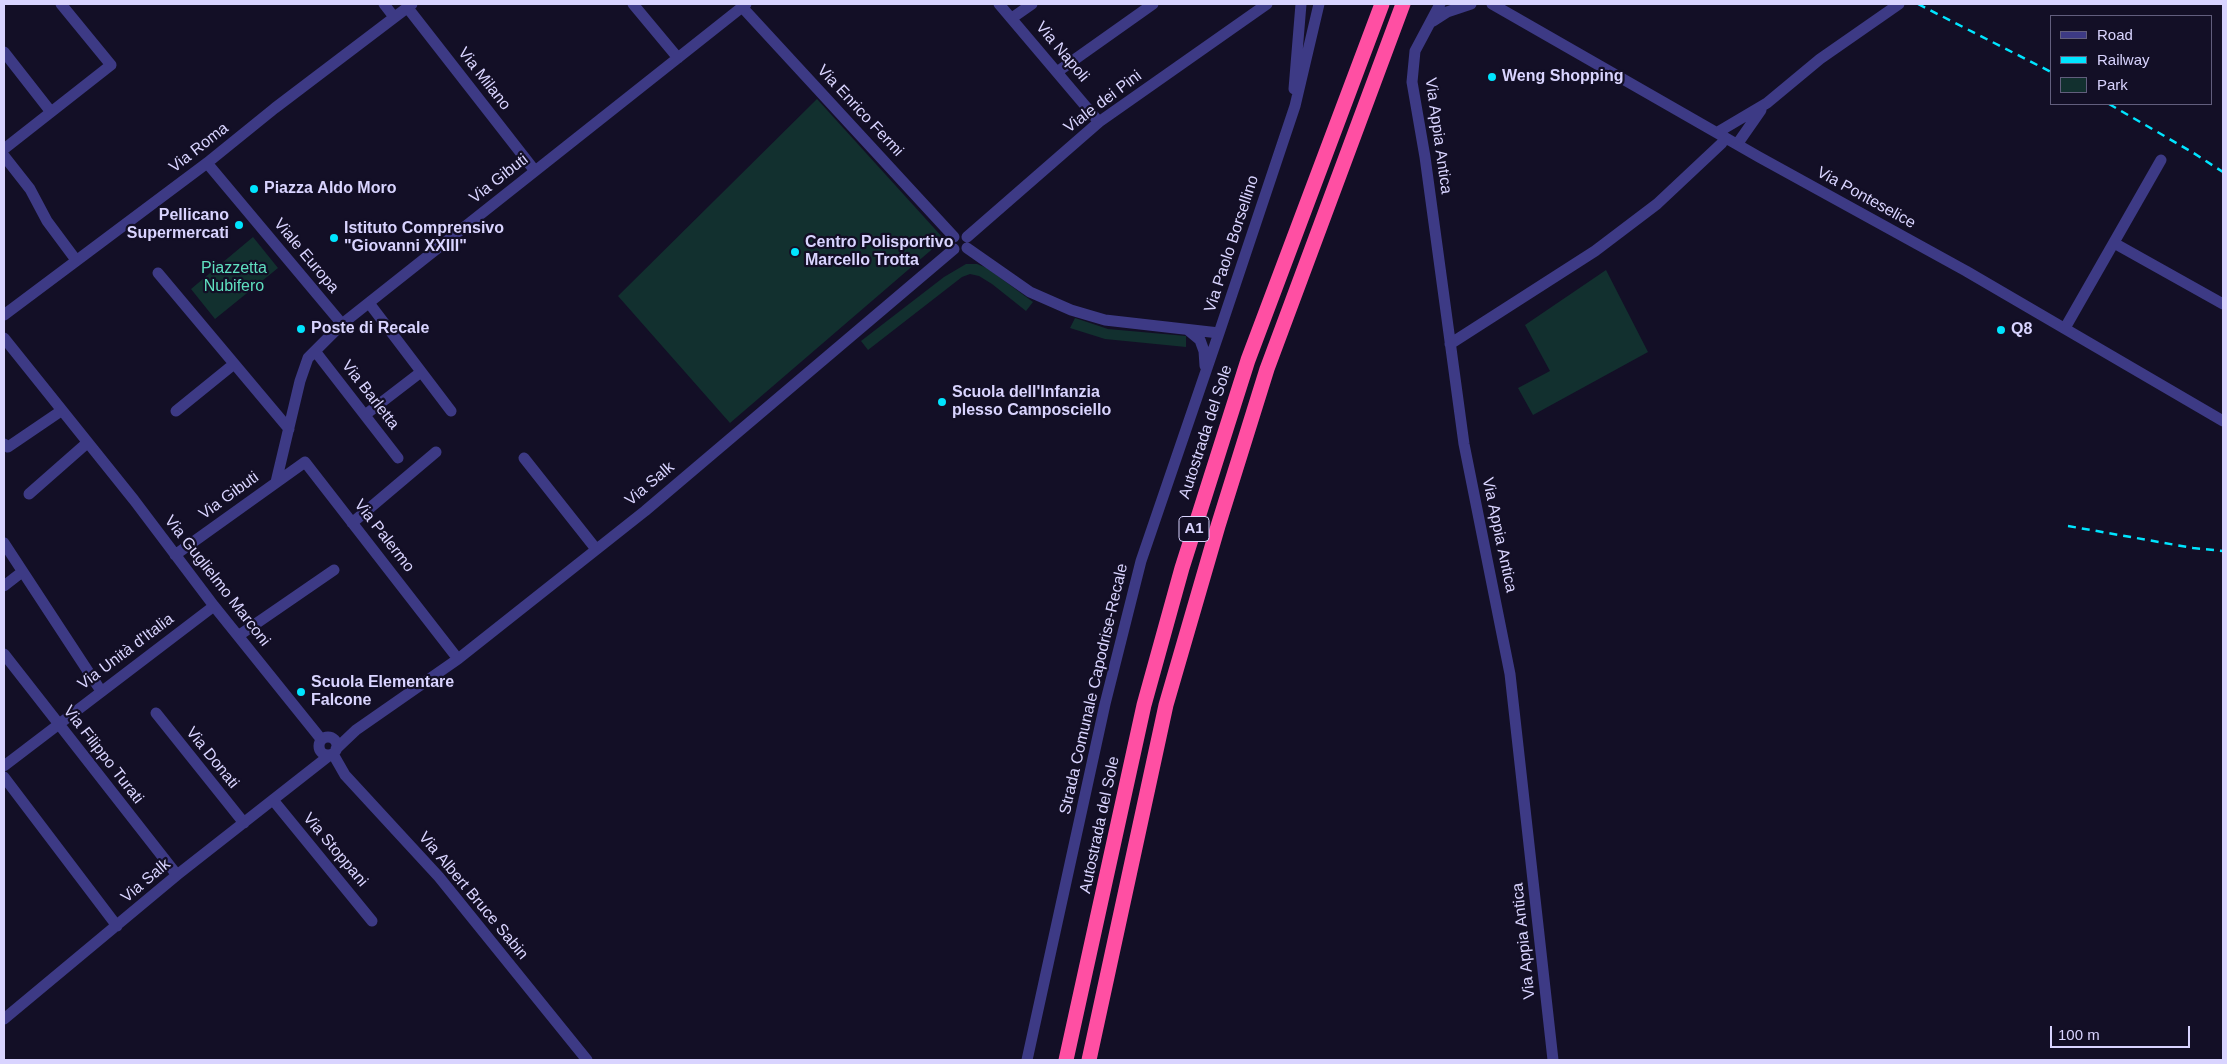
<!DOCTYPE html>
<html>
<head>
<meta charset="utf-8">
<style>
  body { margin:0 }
  #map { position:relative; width:2227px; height:1064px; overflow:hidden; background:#130f26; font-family:Helvetica,sans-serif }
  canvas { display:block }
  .frame { position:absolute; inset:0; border:5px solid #d9d4ff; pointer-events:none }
  .legend { position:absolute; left:2050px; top:15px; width:162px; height:90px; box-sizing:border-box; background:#130f26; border:1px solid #625e7d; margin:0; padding:6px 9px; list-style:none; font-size:15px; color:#d9d4ff }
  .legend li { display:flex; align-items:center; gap:10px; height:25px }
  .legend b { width:25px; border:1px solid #625e7d }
  .scale { position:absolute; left:2050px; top:1026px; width:140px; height:22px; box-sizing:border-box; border:2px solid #d9d4ff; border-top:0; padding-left:6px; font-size:15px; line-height:18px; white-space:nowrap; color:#d9d4ff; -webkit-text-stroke:4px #130f26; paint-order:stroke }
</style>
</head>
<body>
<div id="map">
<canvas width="2227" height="1064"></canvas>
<div class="frame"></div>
<ul class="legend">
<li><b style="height:6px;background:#3d3a85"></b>Road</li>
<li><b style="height:6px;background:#00e5ff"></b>Railway</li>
<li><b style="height:14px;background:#12302f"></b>Park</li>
</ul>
<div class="scale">100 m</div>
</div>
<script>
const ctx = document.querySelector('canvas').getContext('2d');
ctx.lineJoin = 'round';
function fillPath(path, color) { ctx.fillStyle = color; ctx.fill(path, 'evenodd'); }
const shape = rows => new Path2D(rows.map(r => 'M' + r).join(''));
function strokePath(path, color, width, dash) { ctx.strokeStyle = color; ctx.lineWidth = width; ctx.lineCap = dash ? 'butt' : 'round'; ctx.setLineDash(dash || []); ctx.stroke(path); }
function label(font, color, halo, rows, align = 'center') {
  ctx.font = font + ' Helvetica,sans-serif'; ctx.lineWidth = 4.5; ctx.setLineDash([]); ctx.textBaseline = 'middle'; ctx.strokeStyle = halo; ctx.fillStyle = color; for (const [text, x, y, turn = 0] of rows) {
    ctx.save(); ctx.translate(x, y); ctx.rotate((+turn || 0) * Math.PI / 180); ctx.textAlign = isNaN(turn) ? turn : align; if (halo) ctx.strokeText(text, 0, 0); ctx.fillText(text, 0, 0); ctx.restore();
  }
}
const green = shape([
  [817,99,944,239,730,423,618,296],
  [253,237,278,268,215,319,191,289],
  [966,264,977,264,987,268,1033,302,1026,311,992,284,979,276,970,274,962,277,868,350,861,341,944,277],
  [1606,270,1648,352,1533,415,1518,388,1550,371,1525,325],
  [1075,318,1108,329,1186,336,1186,347,1105,339,1070,328]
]);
const minor = shape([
  [384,4,394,17],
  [633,4,678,58],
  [999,4,1099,122],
  [1440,4,1415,51,1412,82,1425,157,1464,444,1510,674,1553,1060],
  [1492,4,1759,157,1966,271,2223,421],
  [407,7,535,171],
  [742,7,954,237],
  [1012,18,1032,4],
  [1433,21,1447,12,1471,4],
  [4,52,51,112],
  [1057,72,1153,4],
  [1294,89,1301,4],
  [1718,132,1767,103,1820,59,1899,4],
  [1738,143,1761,110],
  [4,149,111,65,61,4],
  [4,156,30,189,47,221,76,260],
  [207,163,342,324],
  [967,237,1099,122,1267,4],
  [2114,243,2223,304],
  [967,248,1030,292,1071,310,1105,320,1219,333,1295,106,1319,4],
  [158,273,289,429],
  [369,303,451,411],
  [4,315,207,163,275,108,412,4],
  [2065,328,2161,160],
  [1188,330,1200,340,1204,351,1205,366],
  [4,338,134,500,214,606,321,739],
  [1450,344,1595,251,1657,204,1722,143],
  [315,351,398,458],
  [176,411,234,364],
  [365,415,421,372],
  [4,444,8,447,61,411],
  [524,458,596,549],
  [276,482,300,381,308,358,342,324,746,4],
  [29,494,87,443],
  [352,523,436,452],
  [4,543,101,691],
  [175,555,305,462,458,659],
  [4,586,22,572],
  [238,636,334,570],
  [4,654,177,875],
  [156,713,244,823],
  '319 746a9 9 0 1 1 18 0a9 9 0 1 1-18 0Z',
  [336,749,356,730,458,659,645,511,954,249],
  [333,754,345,775,439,877,587,1060],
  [4,766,214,606],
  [4,777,117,926],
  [273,800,372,921],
  [4,1019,177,875,330,755],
  [1027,1060,1105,704,1141,561,1219,333]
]);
const highway = shape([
  [1066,1060,1144,705,1182,568,1248,360,1382,4],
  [1089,1060,1166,705,1218,526,1267,369,1403,4]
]);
const rail = shape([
  [1918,4,2051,72],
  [2109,104,2192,152,2223,172],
  [2068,526,2193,548,2223,551]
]);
const markers = [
  [1492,77,5,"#00e5ff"],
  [254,189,5,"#00e5ff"],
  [239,225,5,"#00e5ff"],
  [334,238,5,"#00e5ff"],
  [795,252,5,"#00e5ff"],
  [301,329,5,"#00e5ff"],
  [2001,330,5,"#00e5ff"],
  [942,402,5,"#00e5ff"],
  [301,692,5,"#00e5ff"]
];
const shields = [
  [1194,529,30]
];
const shieldNames = [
  ["A1",1194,529]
];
const streetNames = [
  ["Via Napoli",1062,52,50],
  ["Via Milano",484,79,52],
  ["Viale dei Pini",1103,102,-37],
  ["Via Enrico Fermi",860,111,47],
  ["Via Appia Antica",1438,136,82],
  ["Via Roma",199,148,-38],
  ["Via Gibuti",499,179,-38],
  ["Via Ponteselice",1866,198,29],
  ["Via Paolo Borsellino",1232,244,-72],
  ["Viale Europa",306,256,50],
  ["Via Barletta",370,395,52],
  ["Autostrada del Sole",1206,432,-72],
  ["Via Salk",650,484,-40],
  ["Via Gibuti",229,496,-36],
  ["Via Appia Antica",1499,535,78],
  ["Via Palermo",384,536,52],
  ["Via Guglielmo Marconi",217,581,52],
  ["Via Unità d'Italia",126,652,-37],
  ["Strada Comunale Capodrise-Recale",1094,689,-77],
  ["Via Filippo Turati",103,755,52],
  ["Via Donati",212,758,51],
  ["Autostrada del Sole",1100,825,-78],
  ["Via Stoppani",335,850,50],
  ["Via Salk",146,881,-40],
  ["Via Albert Bruce Sabin",473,896,50],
  ["Via Appia Antica",1524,941,-96]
];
const poiNames = [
  ["Weng Shopping",1502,77],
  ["Piazza Aldo Moro",264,189],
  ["Pellicano",229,216,"right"],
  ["Supermercati",229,234,"right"],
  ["Istituto Comprensivo",344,229],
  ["\"Giovanni XXIII\"",344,247],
  ["Centro Polisportivo",805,243],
  ["Marcello Trotta",805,261],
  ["Poste di Recale",311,329],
  ["Q8",2011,330],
  ["Scuola dell'Infanzia",952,393],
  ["plesso Camposciello",952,411],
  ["Scuola Elementare",311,683],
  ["Falcone",311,701]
];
const parkNames = [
  ["Piazzetta",234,269],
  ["Nubifero",234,287]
];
fillPath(green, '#12302f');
strokePath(minor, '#3d3a85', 11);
strokePath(highway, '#ff4fa3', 15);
strokePath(rail, '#00e5ff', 2.5, [8, 6]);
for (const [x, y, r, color] of markers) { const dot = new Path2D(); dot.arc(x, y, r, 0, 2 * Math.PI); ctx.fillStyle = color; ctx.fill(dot); strokePath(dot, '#130f26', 2); }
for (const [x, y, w] of shields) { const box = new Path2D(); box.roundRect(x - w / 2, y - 12.5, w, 25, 4); ctx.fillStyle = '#130f26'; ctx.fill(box); strokePath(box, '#d9d4ff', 1); }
label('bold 15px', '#d9d4ff', null, shieldNames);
label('16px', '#d9d4ff', '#130f26', streetNames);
label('bold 16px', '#d9d4ff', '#130f26', poiNames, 'left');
label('16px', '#5fe0c0', '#130f26', parkNames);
</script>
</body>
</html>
